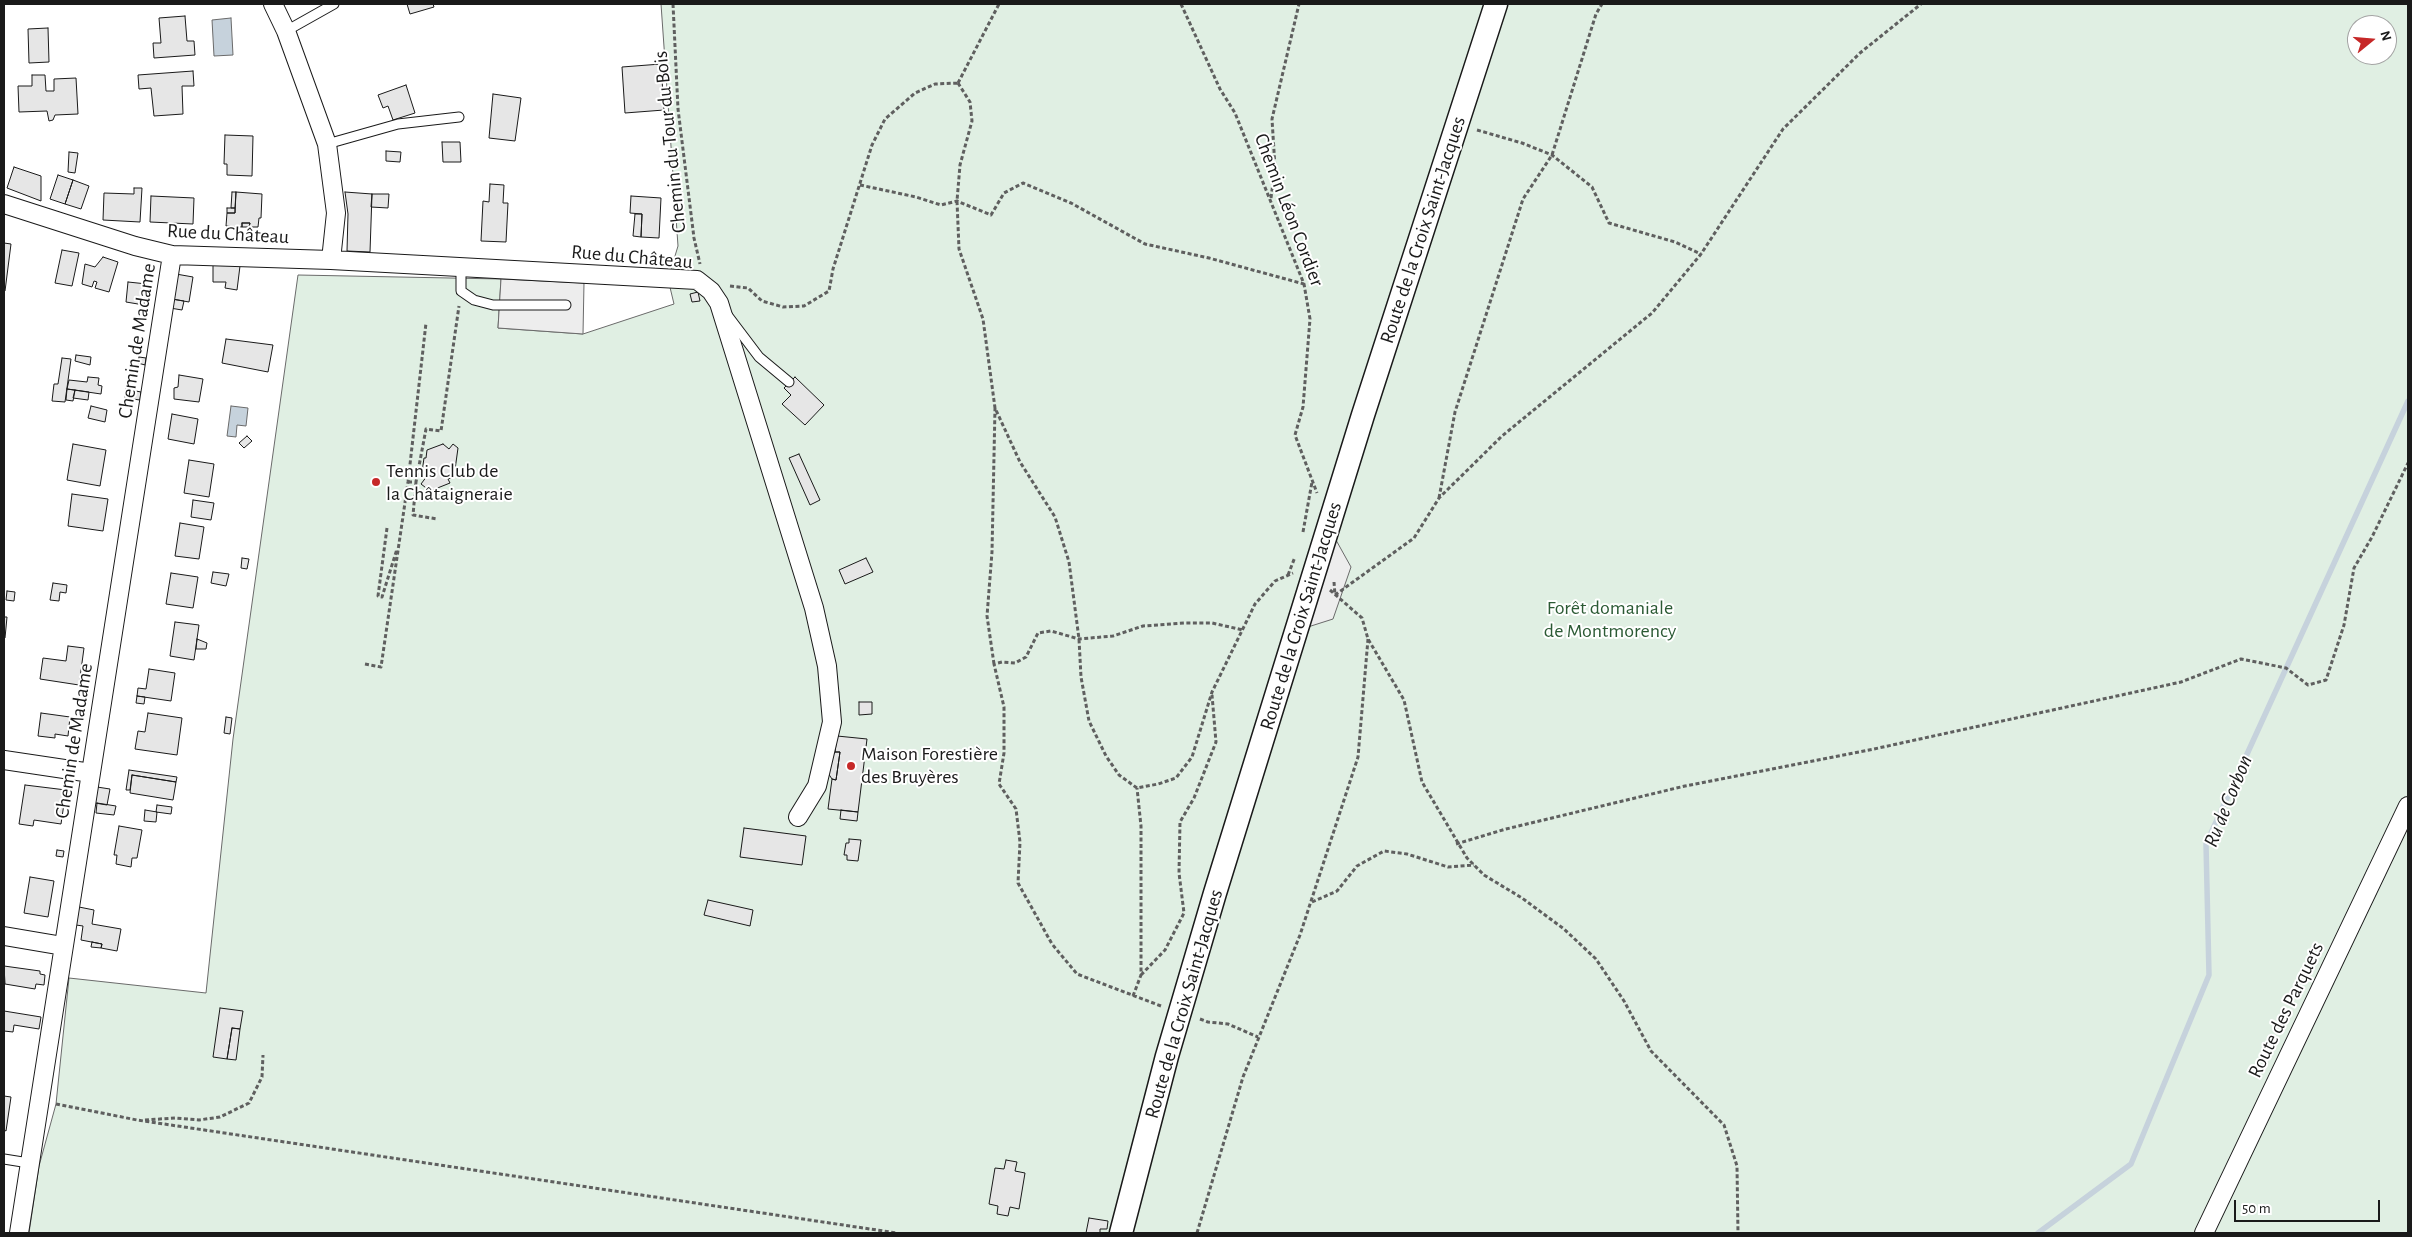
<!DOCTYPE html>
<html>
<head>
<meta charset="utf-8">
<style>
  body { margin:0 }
  #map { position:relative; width:2412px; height:1237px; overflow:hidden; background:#fff; font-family:"Alegreya Sans",sans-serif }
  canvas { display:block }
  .frame { position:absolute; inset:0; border:5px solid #1a1a1a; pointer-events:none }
  .north { position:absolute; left:2347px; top:15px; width:50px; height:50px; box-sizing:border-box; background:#fff; border:1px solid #a3a3a3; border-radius:50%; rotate:73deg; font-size:14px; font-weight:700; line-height:20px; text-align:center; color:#1a1a1a }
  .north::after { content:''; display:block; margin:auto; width:18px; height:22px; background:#c62828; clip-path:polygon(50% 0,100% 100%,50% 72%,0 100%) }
  .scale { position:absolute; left:2234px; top:1200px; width:146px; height:22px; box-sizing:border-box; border:2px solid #1a1a1a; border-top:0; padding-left:6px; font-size:15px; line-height:18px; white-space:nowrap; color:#1a1a1a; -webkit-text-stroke:4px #fff; paint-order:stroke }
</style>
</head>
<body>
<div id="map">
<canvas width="2412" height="1237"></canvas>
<div class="frame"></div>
<div class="north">N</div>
<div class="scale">50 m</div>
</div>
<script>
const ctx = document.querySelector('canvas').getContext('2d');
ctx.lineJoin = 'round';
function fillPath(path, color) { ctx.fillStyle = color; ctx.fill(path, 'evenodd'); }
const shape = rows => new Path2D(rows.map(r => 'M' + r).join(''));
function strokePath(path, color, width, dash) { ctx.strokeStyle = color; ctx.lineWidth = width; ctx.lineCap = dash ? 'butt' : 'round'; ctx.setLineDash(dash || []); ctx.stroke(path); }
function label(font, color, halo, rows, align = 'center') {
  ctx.font = font + ' "Alegreya Sans",sans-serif'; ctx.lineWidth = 4; ctx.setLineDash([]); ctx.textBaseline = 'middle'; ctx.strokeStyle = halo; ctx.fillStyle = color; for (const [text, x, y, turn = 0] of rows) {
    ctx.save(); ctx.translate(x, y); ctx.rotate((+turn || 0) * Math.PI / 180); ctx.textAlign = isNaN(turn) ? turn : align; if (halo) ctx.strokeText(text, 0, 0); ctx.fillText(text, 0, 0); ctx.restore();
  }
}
const green = shape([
  [661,4,2408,4,2408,1233,29,1233,39,1166,56,1104,69,978,206,993,233,739,298,275,501,279,498,328,583,334,674,304,668,279,678,246,661,4],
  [2357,25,2387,25,2387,55,2357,55,2357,25]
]);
const parking = shape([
  [501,279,584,283,583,334,498,328,501,279],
  [1336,540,1351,567,1333,619,1311,626,1296,635,1336,540]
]);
const water = shape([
  [231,18,233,55,214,56,212,20,231,18],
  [231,406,248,408,246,426,237,425,236,437,227,436,231,406]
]);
const stream = shape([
  [2038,1233,2131,1164,2209,975,2206,844,2408,401]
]);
const building = shape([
  [407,4,433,4,434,7,410,14,407,4],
  [185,16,187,41,194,41,195,55,154,58,153,43,161,43,159,18,185,16],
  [48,28,49,62,29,63,28,29,48,28],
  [661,64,664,110,625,113,622,67,661,64],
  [193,71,194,86,182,86,183,114,154,116,151,88,139,89,138,75,193,71],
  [32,75,45,75,46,91,54,91,54,79,76,78,78,114,55,115,53,120,49,121,47,111,19,112,18,86,32,86,32,75],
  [406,85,415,113,393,120,388,106,383,108,378,95,406,85],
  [493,94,521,98,515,141,489,138,493,94],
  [225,135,253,136,252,176,227,175,227,164,224,164,225,135],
  [442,142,460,142,461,162,443,162,442,142],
  [386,151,401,152,400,162,386,161,386,151],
  [69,152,78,153,75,173,68,172,69,152],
  [14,167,41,176,41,201,7,188,14,167],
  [58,175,73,180,65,204,50,199,58,175],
  [73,180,89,186,81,209,65,204,73,180],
  [490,184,504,185,503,203,508,203,506,242,481,241,483,201,489,202,490,184],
  [134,188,142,188,140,222,103,220,104,193,134,194,134,188],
  [232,192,236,192,235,208,231,208,232,192],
  [236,192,262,194,261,218,259,218,258,227,249,227,250,223,242,223,242,227,226,226,227,213,235,213,236,192],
  [345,192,372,194,370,252,347,251,348,214,345,192],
  [372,194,389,194,388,208,371,207,372,194],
  [151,196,194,198,193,224,150,222,151,196],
  [631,196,661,198,659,238,641,237,642,214,630,213,631,196],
  [227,208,235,208,235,213,227,213,227,208],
  [635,214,642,214,641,237,633,236,635,214],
  [242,223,250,223,249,227,242,227,242,223],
  [4,243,11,244,5,291,4,291,4,243],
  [62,250,79,253,72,286,55,283,62,250],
  [103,257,118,262,109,292,95,288,97,282,94,281,92,287,82,284,85,264,95,267,103,257],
  [213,263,240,266,237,290,225,288,226,282,213,282,213,263],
  [176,274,193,277,189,302,172,299,176,274],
  [128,282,147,284,144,305,126,302,128,282],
  [698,292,700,301,692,302,690,294,698,292],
  [172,299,184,301,182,310,170,308,172,299],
  [226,339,273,345,268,372,222,363,226,339],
  [76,355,91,357,90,365,75,361,76,355],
  [139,357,146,358,145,365,138,363,139,357],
  [62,358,71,359,65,402,52,401,54,384,58,384,62,358],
  [179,375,203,379,199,402,174,399,174,388,178,387,179,375],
  [88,377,99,378,98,385,102,386,101,394,67,389,69,380,87,382,88,377],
  [795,377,824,405,805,425,782,404,791,395,784,388,795,377],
  [67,389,75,390,73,401,66,400,67,389],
  [126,389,141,392,140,400,125,398,126,389],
  [75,390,89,392,88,400,73,398,75,390],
  [91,406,107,410,105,422,88,418,91,406],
  [172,414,198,419,194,444,168,439,172,414],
  [247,436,252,441,244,448,239,443,247,436],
  [73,444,106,450,100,486,67,480,73,444],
  [443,444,449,449,453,444,458,448,454,477,448,479,450,483,430,491,421,484,427,476,422,472,424,458,426,458,427,450,443,444],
  [799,454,820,500,810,505,789,458,799,454],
  [189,460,214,464,209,497,184,493,189,460],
  [72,494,108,499,103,531,68,526,72,494],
  [193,500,214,503,211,520,191,517,193,500],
  [180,523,204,527,199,559,175,556,180,523],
  [242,558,249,559,247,569,241,568,242,558],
  [866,558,873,572,845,584,839,570,866,558],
  [213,572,229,574,226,586,211,583,213,572],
  [171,573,198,577,193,608,166,604,171,573],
  [53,583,67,585,66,593,60,592,59,601,50,600,53,583],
  [7,591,15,592,14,601,6,600,7,591],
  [4,617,7,617,5,638,4,638,4,617],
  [175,622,199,625,194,660,170,656,175,622],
  [197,639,207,643,206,649,196,649,197,639],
  [68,646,84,648,79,685,40,679,43,658,66,661,68,646],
  [149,669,175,673,171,701,137,696,138,688,146,689,149,669],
  [137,696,145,697,144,704,136,703,137,696],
  [859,702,872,702,872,714,859,715,859,702],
  [41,713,70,717,68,736,55,734,55,738,38,736,41,713],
  [148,713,182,718,177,755,135,749,138,731,145,732,148,713],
  [226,717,232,718,230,734,224,733,226,717],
  [837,736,867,739,858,812,828,809,832,779,836,780,840,752,835,752,837,736],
  [835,752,840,752,836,780,832,779,828,773,831,757,835,752],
  [129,770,177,777,176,782,132,775,130,790,126,790,129,770],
  [132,775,176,782,173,800,130,793,132,775],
  [25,785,66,790,61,824,34,820,33,826,19,824,25,785],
  [97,787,110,789,107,805,95,803,97,787],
  [97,803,116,806,114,815,96,813,97,803],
  [157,805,172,807,171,814,156,812,157,805],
  [145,810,157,812,156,822,144,821,145,810],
  [841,810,858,812,857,821,840,819,841,810],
  [119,826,142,830,137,858,132,858,131,867,116,864,117,855,114,855,119,826],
  [744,828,806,836,802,865,740,857,744,828],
  [849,839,861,840,858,861,847,860,847,855,844,855,846,843,849,843,849,839],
  [57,850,64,851,63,857,56,856,57,850],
  [30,877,54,881,48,917,24,913,30,877],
  [708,900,753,910,750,926,704,915,708,900],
  [79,907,94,910,92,924,121,929,117,951,101,948,102,944,81,940,83,926,76,925,79,907],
  [92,942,102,944,101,948,91,947,92,942],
  [4,966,40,971,40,974,45,975,44,985,36,984,35,989,5,984,4,966],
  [220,1008,243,1011,240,1029,232,1028,227,1059,213,1057,220,1008],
  [4,1011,41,1017,39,1029,14,1025,13,1032,4,1031,4,1011],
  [232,1028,240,1029,236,1060,227,1059,232,1028],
  [4,1096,11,1097,6,1131,4,1130,4,1096],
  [1006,1160,1017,1162,1015,1171,1025,1173,1019,1209,1010,1207,1008,1216,997,1214,998,1206,989,1204,995,1168,1004,1169,1006,1160],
  [1089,1218,1108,1221,1107,1229,1100,1229,1100,1233,1086,1233,1089,1218]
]);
const path = shape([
  [673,4,678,109,694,238,700,264],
  [1181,4,1220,89,1235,113,1304,284,1310,319,1303,407,1295,435,1317,493],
  [958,83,970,102,972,121,960,165,957,201,959,249,983,319,995,408,1020,462,1055,517,1069,562,1079,639,1081,677,1089,721,1106,756,1119,775,1137,788,1158,784,1176,778,1192,757,1212,692,1255,604,1275,581,1293,573],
  [958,83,999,4],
  [1477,130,1522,143,1552,155,1592,187,1609,223,1675,242,1701,254],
  [860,185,916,197,941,205,957,201,991,215,1004,193,1023,183,1071,203,1145,244,1209,258,1304,284],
  [1271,198,1275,167,1272,119,1299,4],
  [730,286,748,288,762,301,783,307,804,306,829,291,833,269,872,145,885,119,915,93,935,84,958,83],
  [408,482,416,482,426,429,441,431,459,306],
  [416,482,413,515,437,519],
  [1439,498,1455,412,1523,199,1552,155,1596,14,1602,4],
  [387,528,378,596,382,597,397,549],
  [1303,532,1312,482],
  [1288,575,1295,557],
  [1334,582,1335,595],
  [1330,590,1362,618,1368,639,1404,700,1422,782,1467,858,1484,875,1522,898,1564,929,1596,959,1624,1001,1651,1051,1724,1125,1737,1166,1738,1233],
  [1335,595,1414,538,1439,498,1502,436,1652,313,1701,254,1783,129,1860,53,1921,4],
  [365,664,381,667,408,482,426,323],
  [994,664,987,616,992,552,995,408],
  [1456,844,1506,829,1685,786,1874,749,2181,682,2241,659,2286,668,2308,685,2326,680,2344,625,2354,568,2372,537,2408,463],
  [1312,902,1337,891,1357,866,1384,851,1407,854,1448,867,1474,865],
  [1141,975,1165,950,1184,913,1179,873,1180,822,1194,798,1216,742,1212,695],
  [1133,996,1141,975,1141,826,1137,788],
  [1161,1006,1077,974,1052,944,1018,883,1020,842,1016,809,999,784,1004,753,1004,707,994,664,1002,662,1015,663,1026,657,1038,633,1051,631,1079,639,1113,636,1143,626,1185,623,1212,623,1243,630],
  [1200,1019,1208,1022,1228,1024,1258,1037],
  [56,1104,137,1120,897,1233],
  [145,1120,175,1118,199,1120,220,1117,249,1103,262,1077,263,1055],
  [1197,1233,1243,1077,1300,935,1358,757,1368,639]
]);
const service = shape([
  [286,31,334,4],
  [327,144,398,124,459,117],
  [461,267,461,291,474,300,493,305,566,305],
  [728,316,759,357,789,382],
  [4,1159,29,1163]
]);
const minor = shape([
  [273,4,286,31,327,144,336,213,331,260],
  [4,204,135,246,172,255,331,260,697,280,711,291,719,303,814,608,827,666,832,722,817,786,798,817],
  [4,760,91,773],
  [4,936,63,946],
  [19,1233,172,255],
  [2204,1233,2408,806]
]);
const tertiary = shape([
  [1121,1233,1167,1056,1215,893,1363,415,1496,4]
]);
const markers = [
  [376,482,5,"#c62828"],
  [851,766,5,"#c62828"]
];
const streetNames = [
  ["Chemin du Tour du Bois",670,142,-96],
  ["Chemin Léon Cordier",1289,210,69],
  ["Route de la Croix Saint-Jacques",1423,230,-72],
  ["Rue du Château",228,234,3],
  ["Rue du Château",632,257,5],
  ["Chemin de Madame",137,341,-81],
  ["Route de la Croix Saint-Jacques",1301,616,-73],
  ["Chemin de Madame",74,741,-81],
  ["Route de la Croix Saint-Jacques",1184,1004,-74],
  ["Route des Parquets",2286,1010,-64]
];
const poiNames = [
  ["Tennis Club de",386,471],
  ["la Châtaigneraie",386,494],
  ["Maison Forestière",861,754],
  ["des Bruyères",861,777]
];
const parkNames = [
  ["Forêt domaniale",1610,608],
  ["de Montmorency",1610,631]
];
const waterNames = [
  ["Ru de Corbon",2228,801,-68]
];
fillPath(green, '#e0efe3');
strokePath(green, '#6a6a6a', 1);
fillPath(parking, '#ededed');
strokePath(parking, '#6a6a6a', 1);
fillPath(water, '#c6d2dc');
strokePath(water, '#6a6a6a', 1);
strokePath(stream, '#c6d2dc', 5.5);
fillPath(building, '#e6e6e6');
strokePath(building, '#1a1a1a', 1);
strokePath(service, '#1a1a1a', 11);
strokePath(minor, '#1a1a1a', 20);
strokePath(tertiary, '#1a1a1a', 25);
strokePath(path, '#5f5f5f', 3, [4, 2.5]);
strokePath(service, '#fff', 9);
strokePath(minor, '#fff', 18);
strokePath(tertiary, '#fff', 22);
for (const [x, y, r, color] of markers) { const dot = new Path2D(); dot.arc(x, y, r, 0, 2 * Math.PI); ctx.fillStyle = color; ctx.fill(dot); strokePath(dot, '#fff', 2); }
label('20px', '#1a1a1a', '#fff', streetNames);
label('20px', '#1a1a1a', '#fff', poiNames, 'left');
label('20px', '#2b5a34', '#fff', parkNames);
label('italic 21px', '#1a1a1a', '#fff', waterNames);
</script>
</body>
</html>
